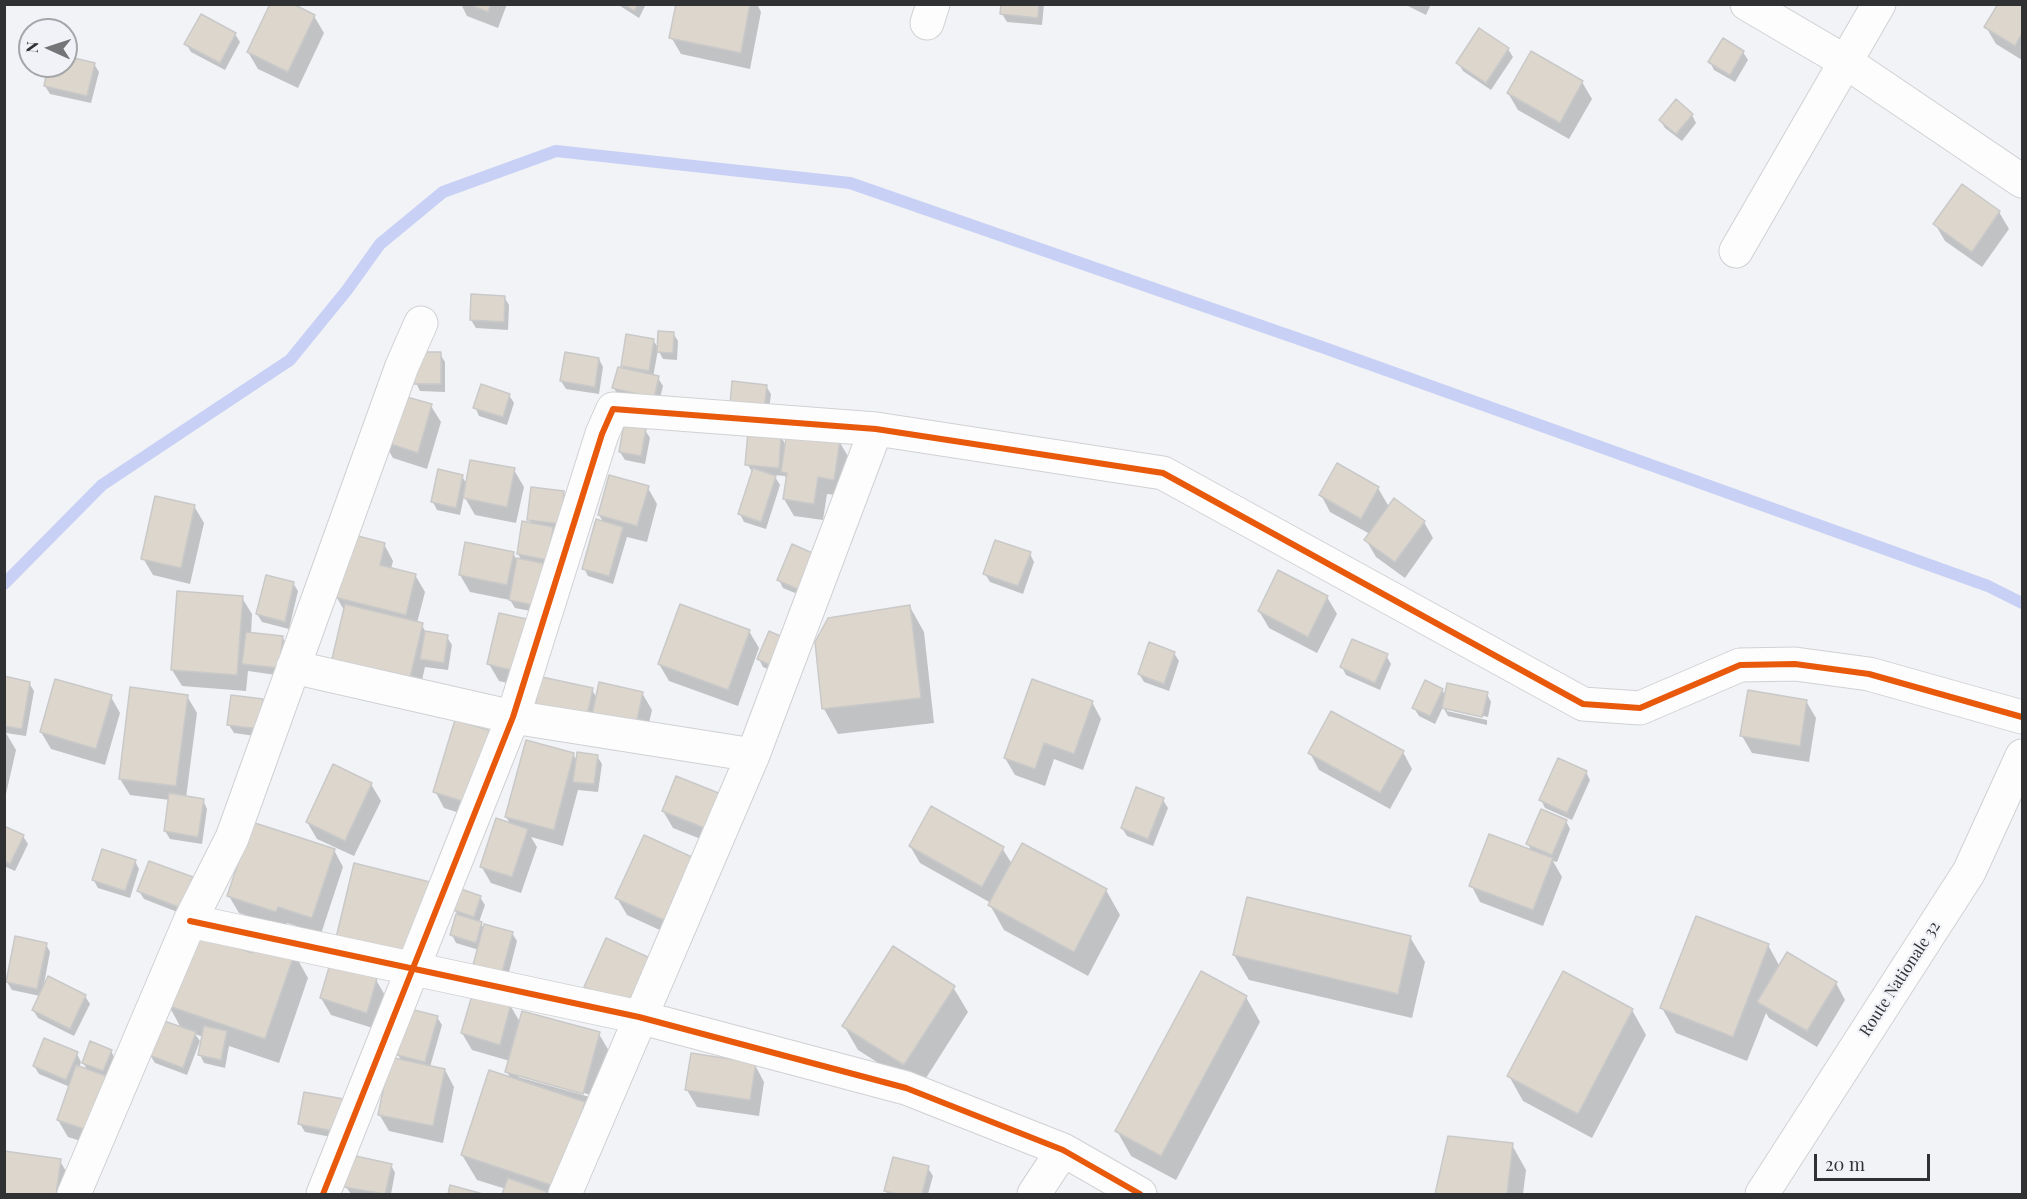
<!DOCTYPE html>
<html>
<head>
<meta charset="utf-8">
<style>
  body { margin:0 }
  #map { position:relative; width:2027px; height:1199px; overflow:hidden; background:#f2f3f6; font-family:"Playfair Display",serif }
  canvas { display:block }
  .frame { position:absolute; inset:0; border:6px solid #303133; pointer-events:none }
  .north { position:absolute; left:18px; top:18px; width:60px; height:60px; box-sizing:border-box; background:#f0f2f8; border:2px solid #a3a5a9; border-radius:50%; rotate:273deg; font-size:16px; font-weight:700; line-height:24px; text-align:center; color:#303133 }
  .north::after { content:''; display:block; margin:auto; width:21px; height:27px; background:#747577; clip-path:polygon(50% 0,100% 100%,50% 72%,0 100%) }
  .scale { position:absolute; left:1814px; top:1154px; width:116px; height:27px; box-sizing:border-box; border:3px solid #303133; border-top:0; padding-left:8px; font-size:18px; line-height:21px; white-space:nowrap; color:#303133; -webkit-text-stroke:4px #f0f2f8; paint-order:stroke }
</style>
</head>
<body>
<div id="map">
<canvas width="2027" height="1199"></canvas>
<div class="frame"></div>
<div class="north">N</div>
<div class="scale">20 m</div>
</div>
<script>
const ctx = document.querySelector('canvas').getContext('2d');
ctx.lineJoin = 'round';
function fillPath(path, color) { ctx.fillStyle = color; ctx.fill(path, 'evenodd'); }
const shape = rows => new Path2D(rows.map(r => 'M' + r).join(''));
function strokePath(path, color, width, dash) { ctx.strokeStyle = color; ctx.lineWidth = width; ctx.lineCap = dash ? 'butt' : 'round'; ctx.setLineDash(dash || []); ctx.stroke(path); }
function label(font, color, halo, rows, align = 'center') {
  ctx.font = font + ' "Playfair Display",serif'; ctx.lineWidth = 4.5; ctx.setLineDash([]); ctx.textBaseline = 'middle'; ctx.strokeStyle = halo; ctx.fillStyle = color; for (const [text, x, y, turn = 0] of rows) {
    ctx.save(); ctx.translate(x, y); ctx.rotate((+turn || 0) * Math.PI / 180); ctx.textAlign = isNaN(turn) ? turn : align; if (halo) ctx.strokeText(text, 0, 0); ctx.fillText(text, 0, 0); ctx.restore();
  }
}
const shadow = shape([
  [461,4,507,4,498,28,467,16],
  [617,4,646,4,639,18],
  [678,4,757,4,761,12,750,69,681,54,671,37],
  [1003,4,1044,4,1042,25,1007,22,1002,14],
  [1404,4,1431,4,1426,15],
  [2000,4,2022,4,2022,60,1996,44,1986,27],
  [314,16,324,33,298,88,258,69,248,52],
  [235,34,240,42,225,70,191,52,186,44],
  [1508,49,1513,57,1491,90,1463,71,1458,63],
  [1743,52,1748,60,1735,82,1714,70,1710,62],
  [66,58,94,64,99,72,91,103,50,94,45,86,50,66,66,66],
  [1582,82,1592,99,1569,139,1518,110,1508,93],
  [1692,115,1696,123,1682,141,1665,128,1660,120],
  [1999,212,2009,229,1982,267,1945,241,1935,224],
  [504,297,509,305,508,330,476,328,471,320],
  [673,333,678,341,677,360,663,359,658,350,653,377,658,378,663,386,658,406,618,396,614,388,625,370,622,366,653,340,659,349],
  [440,354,445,362,445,392,420,391,416,383],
  [599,359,603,367,599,394,566,389,561,381],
  [766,386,771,394,768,417,736,413],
  [509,395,514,403,507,425,479,416,475,407],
  [431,406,441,422,427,469,393,458,383,441],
  [645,430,650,438,645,464,625,460,620,452],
  [781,436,786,446,839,441,849,458,843,496,827,494,823,520,794,516,784,499,787,480,785,476,774,475,780,485,766,529,744,522,740,514,753,473,747,464],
  [514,470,524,487,516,523,475,515,464,496,460,515,437,510,433,502,462,476,467,485],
  [648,488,657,504,647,542,627,537,613,584,588,576,584,568,604,523,599,515],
  [1378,488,1389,507,1424,522,1433,538,1405,578,1376,557,1366,540,1370,534,1330,512,1321,495],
  [563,492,568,500,565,531,554,530,557,536,546,614,515,608,510,600,470,592,460,575,513,553,517,560,522,561,518,554,532,524,529,520],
  [194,506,204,523,190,584,153,575,143,558],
  [384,544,393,561,391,569,415,575,425,592,417,623,422,625,426,633,447,637,452,645,448,670,425,667,418,698,345,612,336,596],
  [793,546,807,598,783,588,779,580],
  [1030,554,1034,562,1023,594,990,582,985,574],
  [293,583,298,591,289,629,262,622,257,614],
  [1327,597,1337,614,1317,653,1269,628,1259,611],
  [242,598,252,614,251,634,283,638,287,646,283,676,248,671,246,691,182,686,172,670],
  [910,607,924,632,934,723,838,734,824,709],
  [500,615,528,688,499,681,489,664],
  [749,631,759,648,738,706,669,681,659,664],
  [769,633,781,675,763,667,759,659],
  [1174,653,1179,661,1169,691,1144,682,1139,674],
  [1386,655,1391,664,1380,690,1346,675,1342,667],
  [4,680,29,683,34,691,26,736,6,733,16,750,6,794],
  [592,690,597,698,642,693,652,710,644,745,546,726],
  [1442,690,1446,696,1487,694,1491,702,1488,717,1447,708,1447,711,1487,720,1487,725,1448,716,1443,707,1435,724,1419,716,1414,708],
  [187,696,197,713,186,798,203,800,207,809,202,844,170,839,165,831,170,800,130,795,120,779],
  [111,697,120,713,105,765,51,749,41,732],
  [262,700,267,708,263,737,234,733,229,725],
  [1806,701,1816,718,1809,762,1752,753,1742,736],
  [1092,702,1101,719,1083,770,1054,759,1045,786,1015,775,1005,758],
  [456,721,478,819,444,808,435,791],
  [1403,752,1412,769,1390,809,1319,770,1310,753],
  [573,754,577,761,597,756,602,764,598,792,578,790,563,846,531,837,537,847,521,893,491,883,481,866,511,825,506,817],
  [1586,772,1590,780,1572,820,1545,808,1541,800],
  [677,778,716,845,673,828,663,811],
  [371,784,381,801,354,856,317,839,307,822],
  [1163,800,1168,808,1153,846,1127,836,1122,828],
  [1566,821,1570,829,1557,862,1553,861,1562,877,1543,926,1480,902,1471,885,1532,852,1528,844],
  [4,827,23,836,28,844,15,871,4,866],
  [645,837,675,937,627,915,617,898],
  [910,846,1002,848,1012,864,1106,890,1120,915,1088,976,1004,930,990,905,991,903,920,863],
  [334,850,343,867,321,934,287,923,285,928,239,913,229,896],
  [135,861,139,869,130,898,98,888,93,879],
  [192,878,196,886,185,915,144,899,139,891],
  [480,897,485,905,479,922,485,929,512,933,517,941,507,980,479,950,456,943,452,935,457,914,455,910],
  [1410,937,1425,962,1412,1018,1249,980,1234,955],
  [46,944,50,952,44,984,85,996,90,1004,74,1036,38,1018,33,1010,40,996,12,990,7,982],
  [1768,945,1780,967,1836,983,1845,1000,1817,1047,1769,1018,1766,1013,1747,1061,1676,1033,1662,1008],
  [294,953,308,978,279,1063,229,1046,225,1068,204,1063,200,1055,203,1037,195,1034,200,1041,187,1075,155,1063,150,1055,181,1028,168,1004,253,955],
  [376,980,386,997,376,1029,331,1015,321,998],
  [953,987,968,1012,919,1089,858,1050,844,1026],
  [1246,997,1260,1022,1176,1180,1131,1156,1117,1131],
  [510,1005,520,1022,599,1034,609,1051,576,1194,504,1194,506,1189,477,1180,462,1155,511,1079,507,1072,510,1061,472,1050,462,1033],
  [518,1074,591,1095,590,1097,518,1077],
  [1632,1010,1646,1035,1592,1138,1523,1101,1509,1076],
  [437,1017,442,1025,430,1067,445,1070,454,1087,443,1143,389,1131,379,1114,402,1061,398,1055],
  [111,1051,115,1059,96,1146,68,1137,58,1120,70,1087,39,1074,34,1066,77,1054,81,1062,79,1068,88,1071,83,1063],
  [755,1065,764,1082,759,1116,697,1107,687,1090],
  [306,1094,342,1139,305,1132,300,1124],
  [1449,1138,1512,1145,1526,1170,1523,1194,1436,1194],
  [4,1153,60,1161,70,1178,68,1194,4,1194],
  [391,1165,395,1173,391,1194,351,1194,346,1187],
  [928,1168,933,1176,928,1194,888,1194,886,1191]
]);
const stream = shape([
  [4,584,102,485,290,360,347,290,380,244,443,192,556,151,850,183,1319,346,1988,586,2022,603]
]);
const building = shape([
  [270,4,293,4,315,15,288,72,247,52,270,4],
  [469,4,491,4,488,12,469,4],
  [624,4,638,4,634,11,624,4],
  [676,4,750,4,741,53,669,38,676,4],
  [1001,4,1039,4,1038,18,1000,14,1001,4],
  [1998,4,2022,4,2022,33,2015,46,1984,27,1998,4],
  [201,14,236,33,220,63,184,44,201,14],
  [1479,28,1509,48,1486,83,1456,63,1479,28],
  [1723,38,1744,51,1730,75,1708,62,1723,38],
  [1531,51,1583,81,1560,123,1507,93,1531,51],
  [66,56,95,63,87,96,44,86,48,66,66,66,66,56],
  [1676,99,1693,114,1676,134,1659,120,1676,99],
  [1962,184,2000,211,1972,252,1933,224,1962,184],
  [471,294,505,296,504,322,470,320,471,294],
  [658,331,674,332,673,353,657,352,658,331],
  [626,334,654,339,649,371,621,366,626,334],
  [415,352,441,352,441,384,414,384,415,352],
  [565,352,599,358,595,387,560,381,565,352],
  [618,367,659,376,654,398,612,388,618,367],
  [732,381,767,385,764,409,730,405,732,381],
  [481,384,510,394,503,417,473,408,481,384],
  [396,394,432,404,418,453,382,441,396,394],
  [624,424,646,429,641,456,619,452,624,424],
  [787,431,840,440,834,480,818,477,814,504,783,499,787,473,781,472,787,431],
  [748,432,781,435,779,468,745,465,748,432],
  [470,460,515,468,507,507,463,498,470,460],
  [1337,463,1379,487,1361,519,1319,495,1337,463],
  [753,468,776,476,761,522,738,514,753,468],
  [438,469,463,475,456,508,431,502,438,469],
  [609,475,649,486,637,526,598,515,609,475],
  [531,487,564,491,561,524,527,520,531,487],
  [155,496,195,505,181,568,141,559,155,496],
  [1394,498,1425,521,1395,562,1364,540,1394,498],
  [596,519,623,527,609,576,582,569,596,519],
  [522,521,553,527,548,560,517,554,522,521],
  [350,534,385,543,380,565,416,574,406,615,334,597,350,534],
  [995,540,1031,552,1018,586,983,574,995,540],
  [465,542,514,552,507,585,459,575,465,542],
  [792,544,817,555,802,591,777,580,792,544],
  [517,558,551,565,542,607,509,600,517,558],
  [1278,570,1328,596,1308,637,1258,611,1278,570],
  [266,575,294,582,285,622,256,614,266,575],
  [177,591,243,596,237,675,171,670,177,591],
  [345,604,423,623,409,682,331,663,345,604],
  [680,604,750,630,728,690,658,664,680,604],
  [910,605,921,698,822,709,815,642,828,618,910,605],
  [499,613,531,620,519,672,487,664,499,613],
  [425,631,448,635,444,663,420,659,425,631],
  [769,631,789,640,777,668,757,659,769,631],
  [246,632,283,636,279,668,242,664,246,632],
  [1352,639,1388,654,1375,683,1340,667,1352,639],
  [1149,642,1175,652,1164,684,1138,674,1149,642],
  [4,676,30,682,22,729,4,726,4,676],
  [542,677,593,688,586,721,534,709,542,677],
  [55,679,112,695,96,749,40,732,55,679],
  [1032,679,1093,701,1074,754,1044,743,1035,769,1004,758,1032,679],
  [1425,680,1443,689,1430,716,1412,708,1425,680],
  [599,682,643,692,635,729,591,720,599,682],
  [1447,683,1488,692,1482,717,1442,708,1447,683],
  [130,687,188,695,176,786,119,779,130,687],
  [1748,690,1807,700,1800,746,1740,736,1748,690],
  [231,695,263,699,259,729,227,725,231,695],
  [1331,711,1404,751,1380,793,1308,753,1331,711],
  [455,720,491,731,468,803,433,792,455,720],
  [526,740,574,753,554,830,505,817,526,740],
  [577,752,598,755,594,784,573,782,577,752],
  [1558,758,1587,771,1567,813,1539,800,1558,758],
  [333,764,372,783,345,841,306,822,333,764],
  [676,776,721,794,707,829,662,811,676,776],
  [1136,787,1164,798,1148,839,1121,828,1136,787],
  [169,793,204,799,198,837,164,831,169,793],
  [931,806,1004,847,982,887,909,846,931,806],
  [1541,809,1567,820,1552,855,1526,844,1541,809],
  [496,818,528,829,512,877,480,867,496,818],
  [252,822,335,849,312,918,278,907,276,912,227,896,252,822],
  [4,826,24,835,10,864,4,861,4,826],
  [1489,834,1553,858,1533,910,1469,886,1489,834],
  [644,835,694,858,666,921,615,898,644,835],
  [1022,843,1107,889,1074,952,988,905,1022,843],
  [102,849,136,860,125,891,92,880,102,849],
  [149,861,193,877,181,908,137,891,149,861],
  [354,863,430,882,411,957,336,938,354,863],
  [461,889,481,896,474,917,453,910,461,889],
  [1247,897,1411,936,1398,994,1233,955,1247,897],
  [456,914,482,922,476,943,450,935,456,914],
  [1696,916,1769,944,1733,1037,1660,1008,1696,916],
  [484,924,513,932,502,972,473,965,484,924],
  [192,932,252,953,257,939,295,952,265,1039,166,1005,192,932],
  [15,936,47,943,37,989,6,982,15,936],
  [606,938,650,958,628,1007,584,987,606,938],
  [893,946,955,986,904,1065,842,1026,893,946],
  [1787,952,1837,982,1807,1031,1757,1002,1787,952],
  [330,964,377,978,367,1013,320,998,330,964],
  [1201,971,1247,996,1161,1156,1115,1131,1201,971],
  [1563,971,1633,1009,1578,1114,1507,1076,1563,971],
  [48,976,86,995,70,1029,32,1010,48,976],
  [473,992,511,1004,500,1045,461,1033,473,992],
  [410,1009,438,1016,425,1062,397,1055,410,1009],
  [522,1011,600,1032,583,1094,505,1072,522,1011],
  [161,1020,196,1032,183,1068,149,1055,161,1020],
  [204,1026,227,1031,221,1060,198,1055,204,1026],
  [44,1038,78,1052,66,1080,33,1066,44,1038],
  [90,1041,112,1050,103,1071,82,1063,90,1041],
  [691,1053,756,1063,750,1100,685,1090,691,1053],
  [390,1057,445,1069,433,1126,378,1115,390,1057],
  [76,1065,106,1076,87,1130,57,1120,76,1065],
  [489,1070,585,1102,557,1187,461,1155,489,1070],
  [304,1092,344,1099,338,1132,298,1124,304,1092],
  [1448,1136,1513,1143,1507,1194,1435,1194,1448,1136],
  [4,1151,61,1159,56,1194,4,1194,4,1151],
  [351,1155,392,1164,385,1194,344,1187,351,1155],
  [893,1157,929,1166,922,1194,897,1194,884,1191,893,1157],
  [508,1178,550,1193,549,1194,502,1194,508,1178],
  [450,1185,483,1194,448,1194,450,1185]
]);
const minor = shape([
  [1747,4,1846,62,2022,181],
  [927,23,933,4],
  [1736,251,1879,4],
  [293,667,513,717,753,755],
  [190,921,639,1017,906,1088,1063,1150,1140,1194],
  [74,1194,190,921,232,838,402,366,421,323],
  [323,1194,513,717,602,434,613,409,876,429,1163,473,1583,704,1640,708,1740,665,1795,664,1869,674,2022,717],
  [565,1194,753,755,876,429],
  [1034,1194,1063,1150]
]);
const tertiary = shape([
  [1762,1194,1969,872,2022,756]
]);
const cycleway = shape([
  [190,921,639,1017,906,1088,1063,1150,1140,1194],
  [323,1194,513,717,602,434,613,409,876,429,1163,473,1583,704,1640,708,1740,665,1795,664,1869,674,2022,717]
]);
const streetNames = [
  ["Route Nationale 32",1900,979,-57]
];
fillPath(shadow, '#0003');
strokePath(stream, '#c8d1f5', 12);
fillPath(building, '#ddd6cc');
strokePath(building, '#c9c9c9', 1.5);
strokePath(minor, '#d0d1d3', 35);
strokePath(tertiary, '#d0d1d3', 35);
strokePath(minor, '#fdfdfe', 33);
strokePath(tertiary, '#fdfdfe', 33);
strokePath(cycleway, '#e8590c', 6);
label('16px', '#303133', '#f0f2f8', streetNames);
</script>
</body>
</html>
